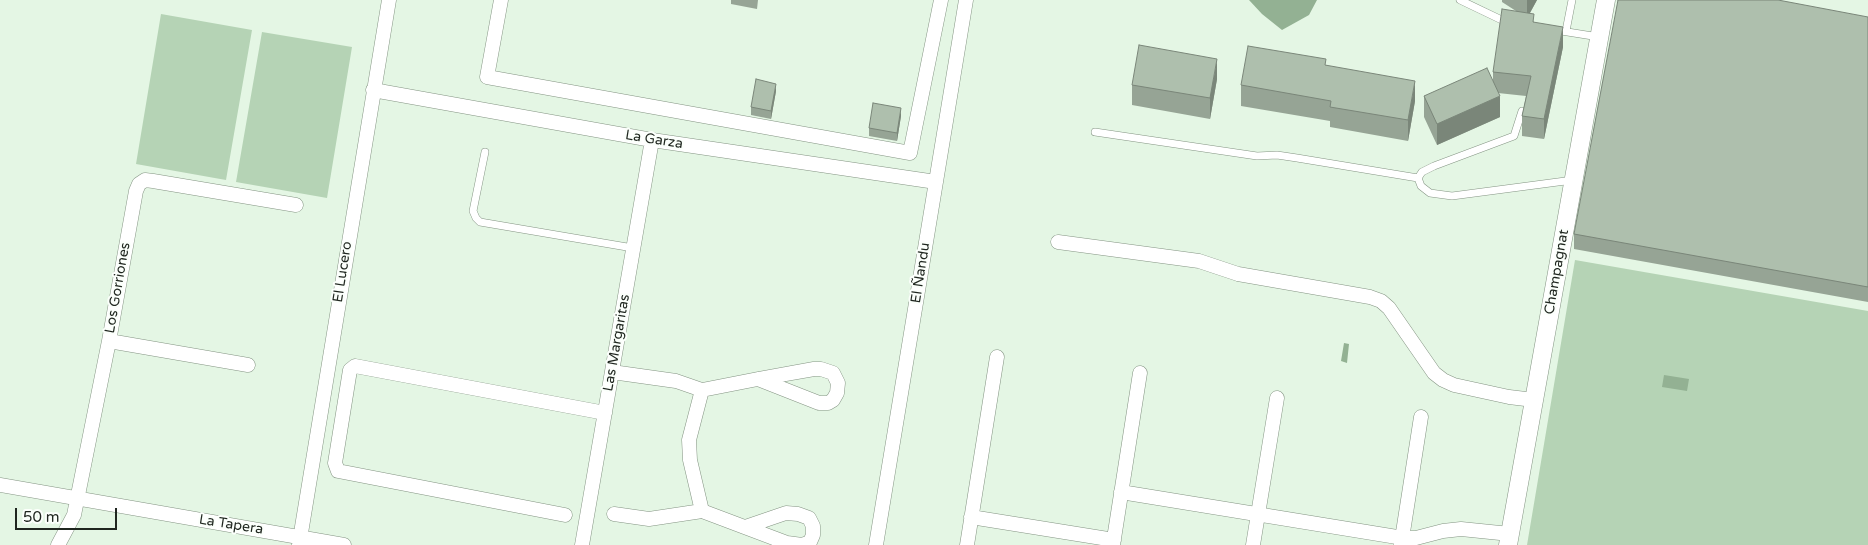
<!DOCTYPE html>
<html>
<head>
<meta charset="utf-8">
<style>
  body { margin:0 }
  #map { position:relative; width:1868px; height:545px; overflow:hidden; background:#e4f6e4; font-family:"Varela Round",sans-serif }
  canvas { display:block }
  .scale { position:absolute; left:15px; top:508px; width:102px; height:22px; box-sizing:border-box; border:2px solid #1f261f; border-top:0; padding-left:6px; font-size:15px; line-height:18px; white-space:nowrap; color:#1f261f; -webkit-text-stroke:4px #fbfffb; paint-order:stroke }
</style>
</head>
<body>
<div id="map">
<canvas width="1868" height="545"></canvas>
<div class="scale">50 m</div>
</div>
<script>
const ctx = document.querySelector('canvas').getContext('2d');
ctx.lineJoin = 'round';
function fillPath(path, color) { ctx.fillStyle = color; ctx.fill(path, 'evenodd'); }
const shape = rows => new Path2D(rows.map(r => 'M' + r).join(''));
function strokePath(path, color, width, dash) { ctx.strokeStyle = color; ctx.lineWidth = width; ctx.lineCap = dash ? 'butt' : 'round'; ctx.setLineDash(dash || []); ctx.stroke(path); }
function label(font, color, halo, rows, align = 'center') {
  ctx.font = font + ' "Varela Round",sans-serif'; ctx.lineWidth = 4; ctx.setLineDash([]); ctx.textBaseline = 'middle'; ctx.strokeStyle = halo; ctx.fillStyle = color; for (const [text, x, y, turn = 0] of rows) {
    ctx.save(); ctx.translate(x, y); ctx.rotate((+turn || 0) * Math.PI / 180); ctx.textAlign = isNaN(turn) ? turn : align; if (halo) ctx.strokeText(text, 0, 0); ctx.fillText(text, 0, 0); ctx.restore();
  }
}
const green = shape([
  [161,14,252,30,226,180,136,164],
  [262,32,352,47,327,198,236,182],
  [1575,260,1868,311,1868,545,1527,545]
]);
const water = shape([
  [1249,0,1317,0,1309,15,1282,30,1262,14],
  [1344,343,1349,344,1347,363,1341,361],
  [1664,375,1689,379,1687,391,1662,387]
]);
const service = shape([
  [1460,0,1508,23],
  [1555,30,1599,37],
  [1566,31,1572,0],
  [1522,111,1514,136,1434,166,1422,172,1418,178,1421,186,1430,193,1452,196,1573,180],
  [1095,132,1257,156,1277,155,1297,158,1418,178],
  [485,152,473,211,476,218,480,222,633,248]
]);
const minor = shape([
  [501,0,487,77,910,153,941,0],
  [373,90,652,140,936,182],
  [1058,242,1199,261,1238,274,1370,297,1381,301,1389,308,1434,373,1443,380,1454,385,1509,397,1534,400],
  [109,341,248,365],
  [612,372,676,381,702,390,758,379,814,369,821,369,833,373,838,383,837,393,833,400,828,403,819,403,758,379],
  [0,485,344,545],
  [1121,492,1403,538,1416,538,1443,531,1461,529,1510,534],
  [702,511,787,543,802,545],
  [614,514,649,519,702,511,690,460,689,440,702,390],
  [565,515,338,471,335,463,350,370,355,366,605,413],
  [971,517,1114,540],
  [745,527,786,513,798,514,809,518,813,526,813,535,810,542,802,545],
  [58,545,74,515,109,341,136,191,139,184,145,180,153,181,296,205],
  [299,545,389,0],
  [582,545,652,140],
  [876,545,966,0],
  [967,545,997,357],
  [1113,545,1140,373],
  [1253,545,1277,398],
  [1401,545,1421,417]
]);
const tertiary = shape([
  [1508,545,1606,0]
]);
const wall = shape([
  [731,0,758,0,757,9,731,4],
  [1502,0,1537,0,1530,13,1534,23,1563,47,1544,139,1522,136,1522,116,1526,96,1498,93,1500,117,1437,145,1424,117,1424,96,1493,81,1493,72,1516,11,1502,2],
  [1868,17,1868,302,1574,249,1574,234],
  [1326,65,1415,101,1408,141,1330,127,1330,121,1241,106,1241,85],
  [1217,79,1210,119,1132,105,1132,85],
  [776,91,771,119,751,115,751,107],
  [901,116,897,141,869,136,869,128]
]);
const shadedWall = shape([
  [1527,0,1537,0,1527,18],
  [1563,27,1563,47,1544,139,1544,119],
  [1217,59,1217,79,1210,119,1210,98],
  [1415,81,1415,101,1408,141,1408,120],
  [776,84,776,91,771,119,771,111],
  [1500,96,1500,117,1437,145,1437,124],
  [901,108,901,116,897,141,897,133]
]);
const building = shape([
  [1618,0,1778,0,1868,17,1868,287,1574,234,1618,0],
  [1502,9,1534,14,1533,22,1563,27,1544,119,1522,116,1531,76,1493,72,1502,9],
  [1139,45,1217,59,1210,98,1132,85,1139,45],
  [1248,46,1326,59,1325,65,1415,81,1408,120,1330,107,1331,101,1241,85,1248,46],
  [1487,68,1500,96,1437,124,1424,96,1487,68],
  [756,79,776,84,771,111,751,107,756,79],
  [873,103,901,108,897,133,869,128,873,103]
]);
const streetNames = [
  ["La Garza",654,140,9],
  ["El Lucero",343,272,-81],
  ["Champagnat",1557,272,-80],
  ["El Ñandu",921,273,-81],
  ["Los Gorriones",118,288,-80],
  ["Las Margaritas",617,343,-80],
  ["La Tapera",231,525,9]
];
fillPath(green, '#b5d3b5');
fillPath(water, '#93b193');
strokePath(service, '#849483', 8);
strokePath(minor, '#849483', 15);
strokePath(tertiary, '#849483', 19);
strokePath(service, '#fff', 7);
strokePath(minor, '#fff', 14);
strokePath(tertiary, '#fff', 18);
fillPath(wall, '#96a495');
fillPath(shadedWall, '#7a8679');
fillPath(building, '#aebfad');
strokePath(building, '#7a8679', 1);
label('14px', '#1f261f', '#fbfffb', streetNames);
</script>
</body>
</html>
